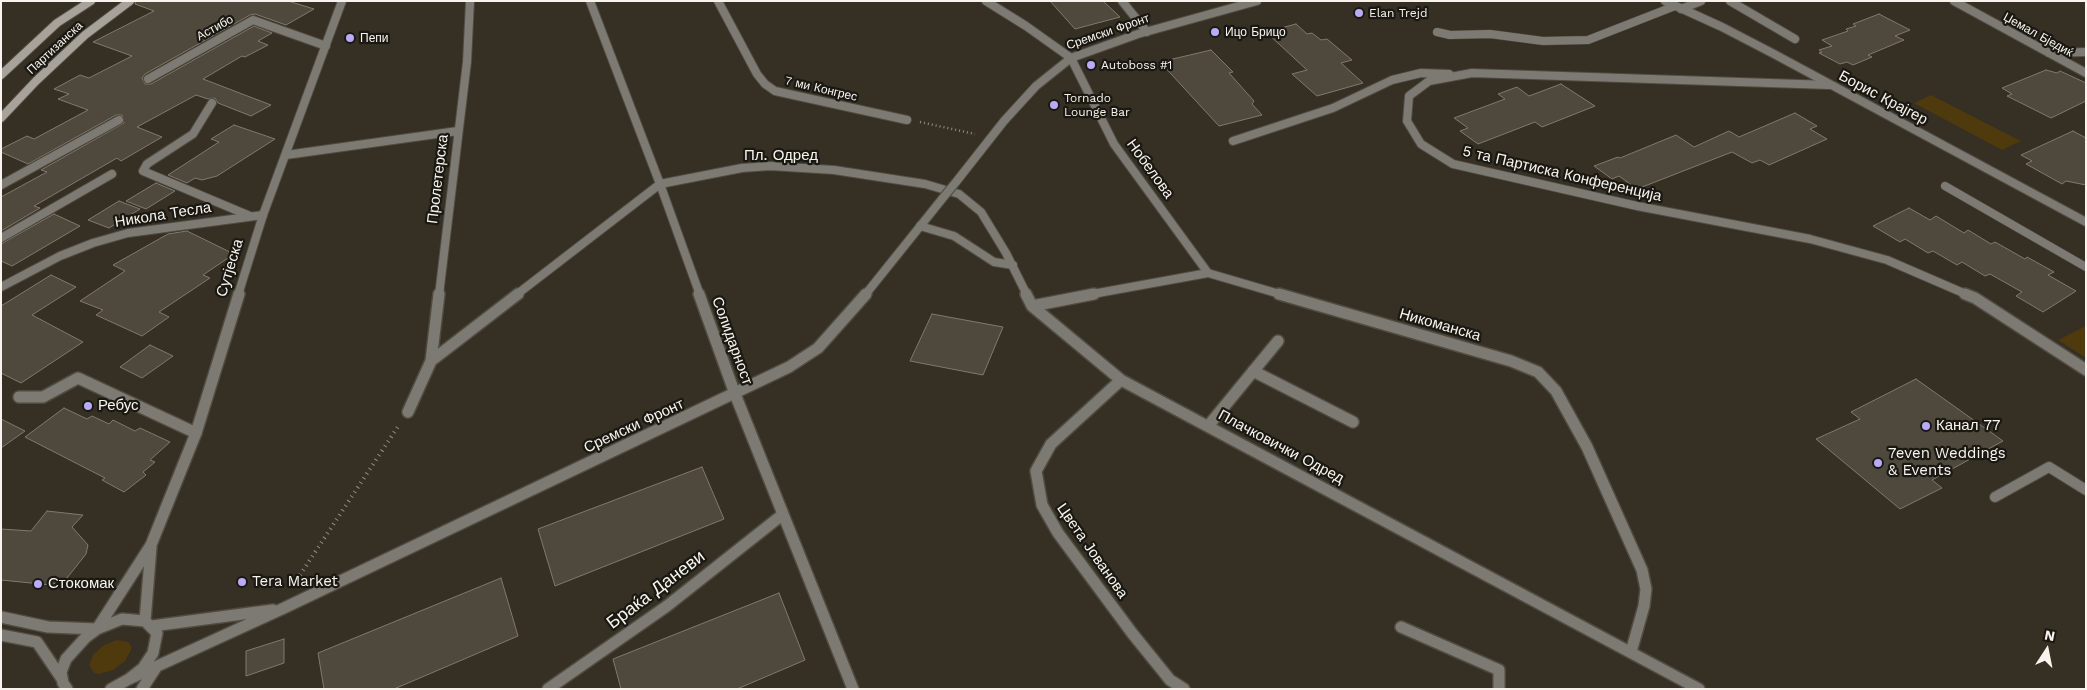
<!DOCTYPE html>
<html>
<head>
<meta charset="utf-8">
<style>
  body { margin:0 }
  #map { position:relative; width:2087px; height:690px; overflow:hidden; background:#352f24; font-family:"Work Sans",sans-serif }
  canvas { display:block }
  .frame { position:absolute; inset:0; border:2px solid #f8f4ed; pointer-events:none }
  .north { position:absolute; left:2022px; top:625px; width:50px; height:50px; -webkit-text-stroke:4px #1a1813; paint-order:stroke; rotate:11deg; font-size:14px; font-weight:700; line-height:20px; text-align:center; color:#f8f4ed }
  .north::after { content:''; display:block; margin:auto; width:18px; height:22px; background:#f8f4ed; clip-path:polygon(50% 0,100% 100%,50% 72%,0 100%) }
</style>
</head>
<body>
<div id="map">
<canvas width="2087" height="690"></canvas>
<div class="frame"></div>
<div class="north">N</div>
</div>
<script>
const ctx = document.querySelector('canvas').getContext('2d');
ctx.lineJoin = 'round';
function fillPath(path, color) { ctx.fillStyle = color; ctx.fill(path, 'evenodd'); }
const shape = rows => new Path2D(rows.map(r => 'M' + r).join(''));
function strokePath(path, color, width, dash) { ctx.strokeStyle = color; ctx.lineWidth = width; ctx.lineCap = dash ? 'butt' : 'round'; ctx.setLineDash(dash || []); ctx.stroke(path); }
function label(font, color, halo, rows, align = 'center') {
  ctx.font = font + ' "Work Sans",sans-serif'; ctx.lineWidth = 4.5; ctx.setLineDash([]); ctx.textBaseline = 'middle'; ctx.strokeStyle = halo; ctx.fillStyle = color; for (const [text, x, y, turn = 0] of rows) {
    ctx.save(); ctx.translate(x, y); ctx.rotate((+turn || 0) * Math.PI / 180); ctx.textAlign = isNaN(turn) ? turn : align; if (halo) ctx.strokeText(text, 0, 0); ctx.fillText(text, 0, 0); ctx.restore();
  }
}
const green = shape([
  [1931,95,2003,132,2021,141,2002,150,1914,103],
  [2086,326,2086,358,2058,340],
  [117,640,128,642,131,646,131,650,125,661,113,670,99,674,94,673,89,665,93,655,104,645]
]);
const building = shape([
  [136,1,288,1,314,9,286,25,255,14,250,15,145,74,142,78,145,84,151,84,254,26,272,33,258,41,268,45,245,57,242,56,203,79,271,105,251,116,218,103,215,98,208,99,196,95,137,127,162,137,121,161,117,158,34,206,40,208,1,231,1,197,47,172,41,170,124,123,122,115,116,115,28,164,1,152,1,149,27,136,34,139,88,110,58,99,69,94,54,89,80,75,89,78,132,56,93,42,154,11,135,4,136,1],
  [1050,1,1103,1,1120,17,1075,29,1050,1],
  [1879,14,1910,30,1895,36,1904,40,1868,55,1872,57,1853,65,1847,62,1840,64,1819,53,1822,52,1819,50,1832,46,1822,40,1848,31,1846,29,1856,26,1853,24,1879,14],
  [1296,24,1307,34,1312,33,1321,40,1327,39,1352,60,1341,63,1363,83,1317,96,1292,74,1307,70,1266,32,1296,24],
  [1211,50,1233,72,1229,73,1254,101,1252,104,1262,115,1219,126,1160,62,1211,50],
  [2046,70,2057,73,2060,71,2086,83,2086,101,2051,118,2007,96,2012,94,2002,88,2046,70],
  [1561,84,1595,106,1542,127,1535,122,1478,144,1460,131,1468,128,1454,118,1505,99,1498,94,1517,87,1529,96,1561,84],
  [1795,113,1817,126,1810,129,1827,139,1769,165,1760,160,1752,163,1732,152,1637,189,1619,176,1612,179,1594,166,1618,157,1620,158,1676,135,1694,147,1729,131,1739,137,1795,113],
  [234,125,275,139,217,176,202,180,195,178,187,183,168,175,219,142,211,139,234,125],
  [2073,131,2086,138,2086,185,2066,181,2062,184,2026,164,2032,161,2021,155,2073,131],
  [156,183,175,191,146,209,126,201,156,183],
  [119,201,140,209,109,228,88,220,119,201],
  [1909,208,1930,220,1936,216,1964,233,1968,230,1991,244,1995,242,2025,259,2027,257,2054,272,2048,275,2076,291,2043,312,2016,296,2022,292,1990,274,1985,276,1962,262,1957,265,1933,251,1928,253,1905,239,1900,242,1873,226,1909,208],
  [54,214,80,226,12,266,1,261,1,244,54,214],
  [187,231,234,254,203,275,210,278,159,312,169,317,142,336,96,315,103,310,80,301,125,271,113,265,168,234,187,231],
  [51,275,76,287,32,315,83,342,21,383,1,373,1,306,51,275],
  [932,314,1003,327,983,375,910,361,932,314],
  [150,345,173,356,142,378,120,367,150,345],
  [1916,379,2003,441,1932,480,1942,488,1900,509,1816,439,1860,419,1851,412,1916,379],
  [64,408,87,419,92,416,109,424,113,420,135,431,140,428,170,442,150,460,155,462,143,472,146,475,124,492,102,480,105,478,25,437,64,408],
  [1,419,25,431,1,448,1,419],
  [702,467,724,519,555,586,538,529,702,467],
  [47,511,83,515,72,527,88,545,86,554,67,578,51,585,1,580,1,529,31,531,47,511],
  [501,578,518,636,394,689,324,689,318,653,501,578],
  [779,593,805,660,737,689,621,689,613,659,779,593],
  [284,639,284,663,246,676,246,651,284,639]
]);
const pathFar1 = shape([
  [920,122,975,134]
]);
const path = shape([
  [300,575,399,425]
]);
const serviceFar1 = shape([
  [1437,32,1450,35,1490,34,1543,41,1588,40,1675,6],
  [1945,186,2086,267]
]);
const service = shape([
  [1995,497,2049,467,2086,490]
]);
const minorFar1 = shape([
  [590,1,660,184,700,295],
  [718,1,757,74,765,84,775,91,907,120],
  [986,1,1026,26,1071,58,1114,144,1208,273],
  [1122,1,1147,32],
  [1730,1,1795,39],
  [1954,1,2086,73],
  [1681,9,1701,1],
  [2049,53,2086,52],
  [148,79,253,20,326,46],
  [1829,85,1472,73,1429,81,1409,96,1407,121,1421,144,1453,164,1637,206,1810,239,1887,260,1968,295],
  [212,103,193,134,147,164,143,171,250,216],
  [1233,141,1333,108,1392,80,1421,73,1449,74],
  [286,155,458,131],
  [1,185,119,120],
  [920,226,954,236,994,262,1013,265],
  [1,238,112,174],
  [1,287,60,256,93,243,128,233,263,215],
  [439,295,467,62,470,1],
  [516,295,660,184,742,168,770,166,834,170,925,184,959,194,981,212,1006,253,1027,295],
  [1087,295,1208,273,1283,295]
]);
const minor = shape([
  [699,294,735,394,853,689],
  [1026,294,1032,306,1121,380,1699,689],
  [1279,294,1511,361,1538,372,1556,391,1587,447,1642,570,1646,589,1644,606,1631,652],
  [1965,294,1975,298,2086,370],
  [1032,306,1094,294],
  [431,361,439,294],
  [1253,371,1353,422],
  [1121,380,1051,444,1036,471,1042,505,1058,533,1132,633,1170,680,1184,689],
  [19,397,43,397,78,378,196,433],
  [408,412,431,361,518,294],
  [1209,425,1278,341],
  [1401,627,1499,670,1499,689],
  [548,689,667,606,782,515]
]);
const tertiaryFar1 = shape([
  [1665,1,1722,27,1774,54,2086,222],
  [956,182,1004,121,1036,86,1071,58,1138,34,1257,1],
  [238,295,263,215,342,1],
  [865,295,942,199]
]);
const tertiary = shape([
  [1,617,48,627,97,629,151,545,196,433,239,294],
  [145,621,151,547],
  [152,626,273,610],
  [1,635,37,642,62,679],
  [129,679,284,608,789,367,818,348,866,294],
  [67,689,63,683,61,672,66,659,86,637,97,629,122,619,145,621,157,633,153,653,143,668,129,679,111,689],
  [142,689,155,669]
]);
const secondary = shape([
  [1,75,57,23,91,1],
  [1,118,36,81,85,35,130,1]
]);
const tertiaryBridge = shape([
  [942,199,956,182]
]);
const markers = [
  [1359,13,5,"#b9abf7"],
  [1215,32,5,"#b9abf7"],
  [350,38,5,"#b9abf7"],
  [1091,65,5,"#b9abf7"],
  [1054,105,5,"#b9abf7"],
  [88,406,5,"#b9abf7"],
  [1926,426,5,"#b9abf7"],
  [1878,463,5,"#b9abf7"],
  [242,582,5,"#b9abf7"],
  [38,584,5,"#b9abf7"]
];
const farPoinames = [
  ["Elan Trejd",1369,13],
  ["Ицо Брицо",1225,32],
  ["Пепи",360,38],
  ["Autoboss #1",1101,65],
  ["Tornado",1064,98],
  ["Lounge Bar",1064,112]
];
const farStreetnames = [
  ["Астибо",215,28,-29],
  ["Сремски Фронт",1108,32,-19],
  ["Џемал Бједиќ",2038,35,29],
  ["Партизанска",55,48,-43],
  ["7 ми Конгрес",821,89,13]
];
const streetNames = [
  ["Борис Крајгер",1883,98,28],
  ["Пл. Одред",781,156],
  ["Нобелова",1150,169,54],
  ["5 та Партиска Конференција",1562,174,13],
  ["Пролетерска",438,179,-83],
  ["Никола Тесла",163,215,-9],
  ["Сутјеска",230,268,-73],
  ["Никоманска",1440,325,16],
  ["Солидарност",732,341,70],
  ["Сремски Фронт",634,426,-25],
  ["Плачковички Одред",1281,447,28],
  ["Цвета Јованова",1092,551,55]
];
const poiNames = [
  ["Ребус",98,406],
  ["Канал 77",1936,426],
  ["7even Weddings",1888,454],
  ["& Events",1888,471],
  ["Tera Market",252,582],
  ["Стокомак",48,584]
];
const nearStreetnames = [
  ["Браќа Даневи",656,590,-37]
];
fillPath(green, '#4f3a0e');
fillPath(building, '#4f493d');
strokePath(building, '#80796c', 1);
strokePath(serviceFar1, '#504b40', 9);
strokePath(service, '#504b40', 12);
strokePath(minorFar1, '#504b40', 10);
strokePath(minor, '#504b40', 14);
strokePath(tertiaryFar1, '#504b40', 10);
strokePath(tertiary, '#504b40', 14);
strokePath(secondary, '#504b40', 10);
strokePath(pathFar1, '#938e85', 2.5, [1, 3]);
strokePath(path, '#938e85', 4, [1, 4.5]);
strokePath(serviceFar1, '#7d7a74', 8);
strokePath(service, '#7d7a74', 10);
strokePath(minorFar1, '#7d7a74', 8);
strokePath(minor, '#7d7a74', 11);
strokePath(tertiaryFar1, '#7d7a74', 8);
strokePath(tertiary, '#7d7a74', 11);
strokePath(secondary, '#a8a39a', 8);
strokePath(tertiaryBridge, '#504b40', 10, []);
strokePath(tertiaryBridge, '#7d7a74', 8);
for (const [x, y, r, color] of markers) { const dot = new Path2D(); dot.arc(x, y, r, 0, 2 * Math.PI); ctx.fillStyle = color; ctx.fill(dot); strokePath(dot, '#1a1813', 2); }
label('12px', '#f8f4ed', '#1a1813', farPoinames, 'left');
label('12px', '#f8f4ed', '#1a1813', farStreetnames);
label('15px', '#f8f4ed', '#1a1813', streetNames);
label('15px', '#f8f4ed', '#1a1813', poiNames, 'left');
label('18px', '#f8f4ed', '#1a1813', nearStreetnames);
</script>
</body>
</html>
